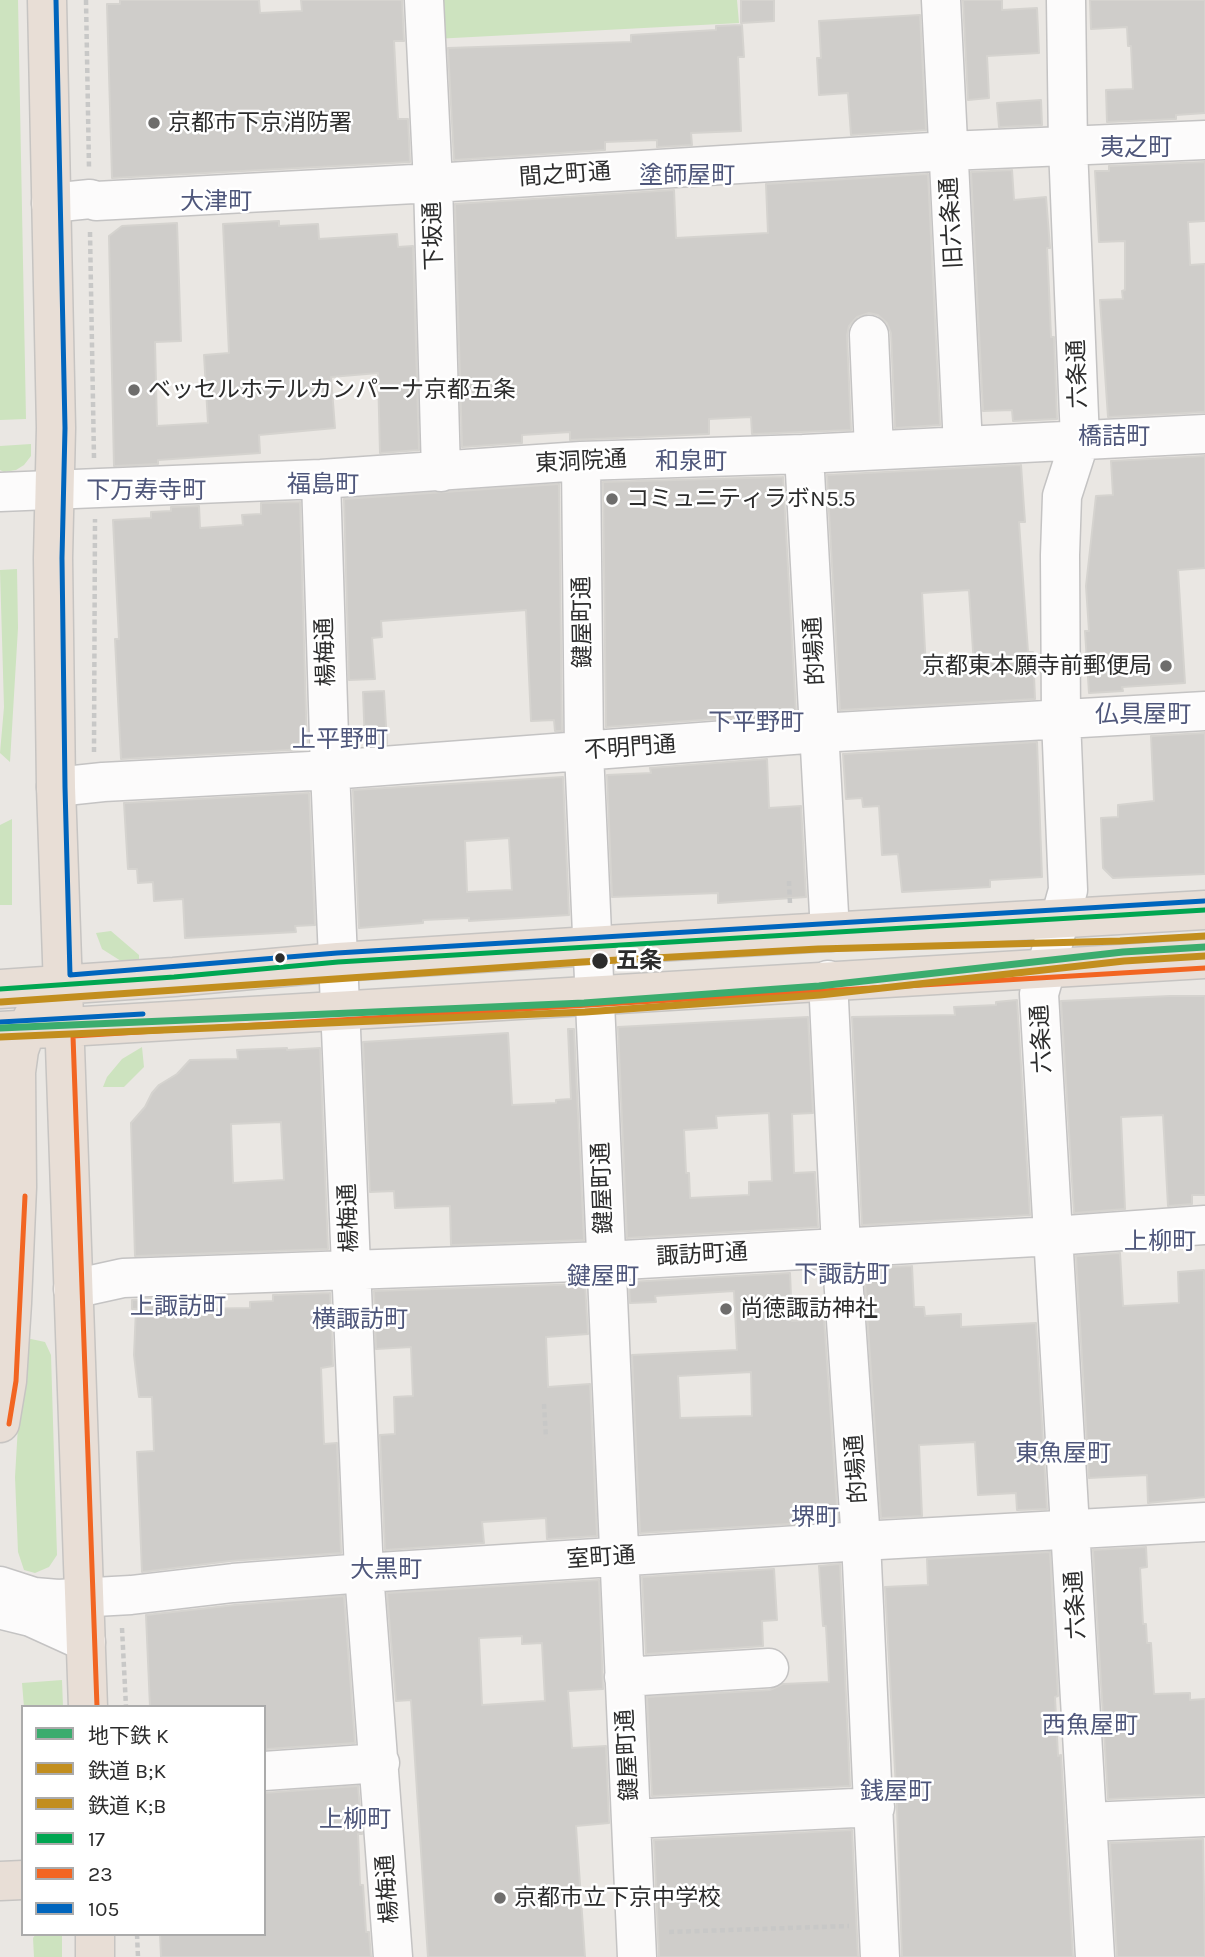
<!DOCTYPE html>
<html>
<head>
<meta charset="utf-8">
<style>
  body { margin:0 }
  #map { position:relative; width:1205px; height:1957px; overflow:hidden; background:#eae7e3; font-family:Karla,"Noto Sans JP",sans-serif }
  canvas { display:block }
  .legend { position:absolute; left:21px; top:1705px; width:245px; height:231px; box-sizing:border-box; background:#fff; border:2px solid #ababab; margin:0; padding:9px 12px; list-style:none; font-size:21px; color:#2c2c2c }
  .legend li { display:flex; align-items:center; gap:14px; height:35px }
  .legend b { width:35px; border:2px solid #ababab }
</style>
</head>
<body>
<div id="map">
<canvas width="1205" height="1957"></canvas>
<ul class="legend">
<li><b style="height:9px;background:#3bac6e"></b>地下鉄 K</li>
<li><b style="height:9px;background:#c28e1e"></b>鉄道 B;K</li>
<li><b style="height:9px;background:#c28e1e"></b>鉄道 K;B</li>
<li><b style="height:9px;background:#00a651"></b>17</li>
<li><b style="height:9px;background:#f26522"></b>23</li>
<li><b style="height:9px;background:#0065bd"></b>105</li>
</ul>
</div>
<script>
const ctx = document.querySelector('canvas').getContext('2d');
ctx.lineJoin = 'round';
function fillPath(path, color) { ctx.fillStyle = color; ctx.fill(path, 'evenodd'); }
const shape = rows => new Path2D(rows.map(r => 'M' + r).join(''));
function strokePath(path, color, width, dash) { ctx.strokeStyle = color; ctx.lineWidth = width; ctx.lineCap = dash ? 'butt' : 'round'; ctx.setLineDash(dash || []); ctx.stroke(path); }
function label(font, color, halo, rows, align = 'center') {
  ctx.font = font + ' Karla,"Noto Sans JP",sans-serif'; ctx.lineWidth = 5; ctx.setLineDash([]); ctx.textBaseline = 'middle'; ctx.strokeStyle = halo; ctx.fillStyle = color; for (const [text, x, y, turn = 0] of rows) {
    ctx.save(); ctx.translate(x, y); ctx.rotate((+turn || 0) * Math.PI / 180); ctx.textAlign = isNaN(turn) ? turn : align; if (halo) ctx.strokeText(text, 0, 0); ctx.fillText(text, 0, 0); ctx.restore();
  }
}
const green = shape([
  [0,0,18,0,26,419,0,420],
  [432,0,737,0,739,23,434,39],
  [31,444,31,456,24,465,16,470,4,472,0,470,0,446],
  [17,569,18,628,10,762,0,753,4,707,0,570],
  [12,819,12,905,0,905,0,825],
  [111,931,139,955,139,962,121,961,102,949,96,933],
  [142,1047,144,1067,124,1087,103,1087,107,1077,122,1059],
  [31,1339,45,1342,51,1355,57,1555,49,1567,35,1573,24,1570,18,1552,15,1477,23,1340],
  [62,1680,63,1707,24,1707,22,1683],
  [36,1934,62,1934,62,1957,34,1957,33,1938]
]);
const building = shape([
  [120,0,259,0,260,13,302,11,301,0,402,0,404,41,394,41,398,119,408,119,410,162,112,178,107,4,120,4,120,0],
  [741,0,774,0,774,21,741,23,741,0],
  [963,0,1002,0,1002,10,1037,8,1039,53,987,56,989,98,968,100,963,0],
  [1090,0,1205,0,1205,113,1176,115,1176,119,1107,122,1106,90,1133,89,1131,46,1128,46,1127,27,1091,29,1090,0],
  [920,15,926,130,851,135,848,93,819,95,817,58,821,58,819,21,920,15],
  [742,25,744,57,738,57,741,131,691,133,692,145,657,147,657,140,605,142,605,150,454,160,448,48,631,42,631,35,716,30,716,26,742,25],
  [1041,100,1042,125,999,127,997,103,1041,100],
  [1205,162,1205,221,1188,222,1190,265,1205,264,1205,412,1108,417,1100,300,1123,299,1122,291,1125,290,1125,241,1099,242,1095,171,1109,171,1109,166,1205,162],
  [1012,170,1014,200,1046,197,1050,248,1047,248,1049,290,1051,337,1054,337,1057,419,1013,421,1012,410,983,411,971,172,1012,170],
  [928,174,940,425,895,428,891,333,887,323,878,315,869,313,857,317,849,326,847,335,851,430,752,434,751,417,709,419,709,434,570,440,570,432,522,435,522,443,462,447,455,204,674,190,676,238,768,233,766,184,928,174],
  [279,221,279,226,318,224,319,239,397,234,398,247,413,246,419,450,380,453,378,373,331,377,335,428,259,435,260,453,158,460,158,464,114,466,109,236,122,226,177,223,181,341,155,342,157,426,208,423,204,355,229,353,223,224,279,221],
  [1205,456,1205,568,1178,570,1185,683,1122,687,1123,691,1089,693,1085,631,1089,631,1086,586,1096,496,1113,495,1111,461,1205,456],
  [1021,465,1025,522,1019,522,1028,652,1033,652,1035,699,840,710,827,475,1021,465],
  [969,590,974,666,926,669,922,593,969,590],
  [783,477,796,713,606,727,603,482,783,477],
  [559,484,562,731,555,731,554,720,531,721,526,610,381,621,382,637,372,638,375,679,349,680,344,499,559,484],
  [300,502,307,749,121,759,115,639,119,639,113,520,151,518,151,512,171,511,171,507,199,506,200,528,243,525,242,515,261,514,261,503,300,502],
  [384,691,387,744,365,745,363,692,384,691],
  [1205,733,1205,874,1113,878,1103,868,1101,818,1118,817,1118,805,1154,801,1151,736,1205,733],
  [1037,742,1042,877,990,880,990,887,902,892,898,854,882,855,879,806,863,807,862,798,846,799,843,754,1037,742],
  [767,759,769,808,801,806,806,897,718,903,718,893,612,897,607,775,651,773,650,768,767,759],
  [563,777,569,915,469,921,469,918,423,920,423,923,359,928,353,790,563,777],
  [509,838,512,890,467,892,465,841,509,838],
  [309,793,315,925,295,926,296,932,185,938,183,899,154,901,153,882,138,883,137,869,128,869,124,803,309,793],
  [1170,996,1205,996,1205,1195,1192,1195,1192,1204,1168,1206,1163,1115,1121,1117,1125,1209,1074,1213,1061,1001,1170,996],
  [1017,1000,1030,1215,862,1225,852,1017,955,1015,954,1007,996,1005,996,1002,1017,1000],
  [808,1017,813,1113,792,1114,794,1173,815,1172,818,1227,627,1238,618,1027,808,1017],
  [769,1113,772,1181,749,1182,749,1195,690,1198,689,1173,686,1173,684,1130,717,1128,716,1116,769,1113],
  [568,1029,574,1029,584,1240,451,1245,450,1206,395,1208,394,1191,370,1192,363,1042,508,1033,512,1105,556,1103,556,1100,571,1099,568,1029],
  [287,1048,287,1050,320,1048,328,1249,135,1256,131,1123,145,1107,152,1093,159,1085,177,1074,190,1060,238,1059,237,1050,287,1048],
  [281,1122,284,1180,233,1183,231,1124,281,1122],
  [1120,1253,1123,1306,1179,1303,1178,1272,1204,1270,1205,1497,1148,1503,1147,1475,1089,1478,1076,1256,1120,1253],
  [912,1266,914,1307,924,1307,925,1316,961,1314,961,1327,1036,1323,1047,1509,1017,1510,1016,1493,978,1495,975,1442,919,1445,922,1516,881,1518,864,1268,912,1266],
  [790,1273,792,1321,824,1319,838,1521,640,1533,632,1355,737,1350,734,1291,655,1296,656,1302,630,1303,629,1282,790,1273],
  [751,1372,752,1416,680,1418,678,1376,751,1372],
  [585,1284,588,1334,546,1337,548,1387,590,1384,597,1536,547,1539,546,1518,482,1522,484,1543,385,1550,380,1435,395,1434,394,1397,413,1396,411,1347,376,1349,374,1291,585,1284],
  [330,1293,333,1366,321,1368,324,1444,337,1443,341,1553,230,1561,142,1572,137,1452,154,1451,152,1397,139,1397,137,1381,134,1355,136,1309,132,1309,132,1300,197,1297,197,1309,250,1308,250,1302,273,1301,273,1295,330,1293],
  [1146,1547,1147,1567,1140,1568,1143,1624,1146,1624,1147,1643,1151,1643,1154,1694,1190,1693,1190,1700,1205,1699,1205,1795,1108,1799,1093,1550,1146,1547],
  [1050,1552,1058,1696,1055,1697,1058,1756,1061,1755,1073,1957,902,1957,897,1807,885,1587,928,1585,927,1559,1050,1552],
  [840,1564,850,1786,652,1796,647,1697,770,1690,783,1684,829,1682,826,1626,823,1626,819,1566,840,1564],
  [774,1569,777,1620,762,1621,763,1646,646,1654,642,1577,774,1569],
  [599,1580,603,1689,568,1691,572,1748,606,1746,609,1823,576,1826,585,1957,428,1957,411,1700,396,1701,387,1593,599,1580],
  [522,1636,522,1644,542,1643,545,1701,482,1705,479,1638,522,1636],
  [344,1596,355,1743,266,1749,264,1707,150,1707,146,1615,235,1605,344,1596],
  [358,1786,362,1834,358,1834,360,1885,363,1885,366,1932,369,1932,371,1957,161,1957,160,1934,264,1934,264,1793,358,1786],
  [852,1830,858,1957,659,1957,654,1840,852,1830],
  [1203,1839,1205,1957,1117,1957,1110,1843,1203,1839]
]);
const path = shape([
  [86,0,89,167],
  [90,232,94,458],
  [94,752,95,519],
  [789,881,790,904],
  [544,1404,546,1438],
  [122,1628,126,1707],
  [669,1932,849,1926],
  [137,1934,138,1957]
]);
const minor = shape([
  [424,0,433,183,441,472],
  [941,0,963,446],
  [1066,0,1068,147,1080,440,1062,496,1060,555,1061,719,1068,890,1039,994,1095,1957],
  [51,203,90,199,96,201,433,183,948,151,1205,140],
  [869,335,874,450],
  [804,454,830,932],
  [581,461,584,752,637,1957],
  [321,479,330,770,364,1573,393,1957],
  [0,492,321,479,581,461,804,454,1205,434],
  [56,787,103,782,330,770,819,733,1205,711],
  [828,980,841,1247,861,1541,880,1957],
  [73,1289,123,1278,605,1261,1053,1236,1205,1225],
  [0,1586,34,1597,58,1599,131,1595,233,1583,364,1573,861,1541,1205,1522],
  [2,1610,31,1617,86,1642],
  [624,1677,769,1668],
  [264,1771,380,1763],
  [631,1819,875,1807],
  [1087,1822,1205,1817]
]);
const highway = shape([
  [47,0,56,428,53,558,56,787,88,1707],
  [0,989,174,977,338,962,622,944,1205,910],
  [0,1031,1205,959],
  [0,1423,7,1381,12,1303,17,1187,16,1072,19,1050,26,1030,36,1011],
  [0,1881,23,1880],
  [95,1934,95,1957]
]);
const bus1 = shape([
  [0,989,174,977,338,962,1205,910]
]);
const bus2 = shape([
  [9,1424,16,1381,25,1196],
  [97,1707,73,1036,1205,968]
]);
const bus3 = shape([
  [56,0,65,428,62,558,65,787,70,975,337,953,1204,901],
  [0,1022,143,1014]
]);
const rail1 = shape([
  [0,1037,585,1012,820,995,1124,961,1205,956]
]);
const rail2 = shape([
  [1,1002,582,962,818,949,1120,941,1205,936]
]);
const metro1 = shape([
  [0,1028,584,1003,819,986,1123,952,1205,947]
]);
const markers = [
  [154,123,7,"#6e6d6c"],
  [134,390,7,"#6e6d6c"],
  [612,499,7,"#6e6d6c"],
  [1166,666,7,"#6e6d6c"],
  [280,958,6,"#2c2c2c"],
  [600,961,9,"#2c2c2c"],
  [726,1309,7,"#6e6d6c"],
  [500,1898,7,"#6e6d6c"]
];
const poiNames = [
  ["京都市下京消防署",168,123],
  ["ベッセルホテルカンパーナ京都五条",148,390],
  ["コミュニティラボN5.5",626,499],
  ["京都東本願寺前郵便局",1152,666,"right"],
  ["尚徳諏訪神社",740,1309],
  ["京都市立下京中学校",514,1898]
];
const streetNames = [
  ["間之町通",565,175,-4],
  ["旧六条通",952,223,-93],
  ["下坂通",434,236,-92],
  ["六条通",1078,374,-92],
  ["東洞院通",581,462,-3],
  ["鍵屋町通",583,622,-91],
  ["的場通",815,651,-93],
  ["楊梅通",326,652,-92],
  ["不明門通",630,748,-4],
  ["六条通",1042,1039,-93],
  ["鍵屋町通",603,1188,-92],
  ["楊梅通",349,1218,-92],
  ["諏訪町通",702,1255,-3],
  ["的場通",857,1469,-94],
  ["室町通",601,1558,-4],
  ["六条通",1076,1605,-93],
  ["鍵屋町通",628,1755,-93],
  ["楊梅通",388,1889,-94]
];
const stopNames = [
  ["五条",616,961]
];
const neighbourhoodNames = [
  ["夷之町",1136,148],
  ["塗師屋町",687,176],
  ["大津町",216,202],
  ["橋詰町",1114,437],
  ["和泉町",691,462],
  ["福島町",323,485],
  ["下万寿寺町",146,491],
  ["仏具屋町",1143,715],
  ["下平野町",756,723],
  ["上平野町",340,740],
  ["上柳町",1160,1242],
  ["下諏訪町",842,1275],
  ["鍵屋町",603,1277],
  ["上諏訪町",178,1307],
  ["横諏訪町",360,1320],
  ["東魚屋町",1063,1454],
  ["堺町",815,1518],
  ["大黒町",386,1570],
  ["西魚屋町",1090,1726],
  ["銭屋町",896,1792],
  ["上柳町",355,1820]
];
fillPath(green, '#cde3bf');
fillPath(building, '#cfcdca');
strokePath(building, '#d5d3cf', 2);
strokePath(minor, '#c4c3c3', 41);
strokePath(highway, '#c6c4c2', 41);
strokePath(path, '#c8c8c7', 4.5, [5, 3.5]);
strokePath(minor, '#fcfbfb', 38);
strokePath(highway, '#e8ded6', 38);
strokePath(bus1, '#00a651', 5);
strokePath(bus2, '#f26522', 5);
strokePath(bus3, '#0065bd', 5);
strokePath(rail1, '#c28e1e', 7);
strokePath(rail2, '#c28e1e', 7);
strokePath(metro1, '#3bac6e', 7);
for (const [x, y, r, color] of markers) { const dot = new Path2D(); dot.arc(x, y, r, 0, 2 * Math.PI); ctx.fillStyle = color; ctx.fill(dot); strokePath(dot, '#fff', 2.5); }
label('23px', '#2c2c2c', '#fff', poiNames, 'left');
label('23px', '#2c2c2c', '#fff', streetNames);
label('bold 23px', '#2c2c2c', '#fff', stopNames, 'left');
label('24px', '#4f577b', '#fff', neighbourhoodNames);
</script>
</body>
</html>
